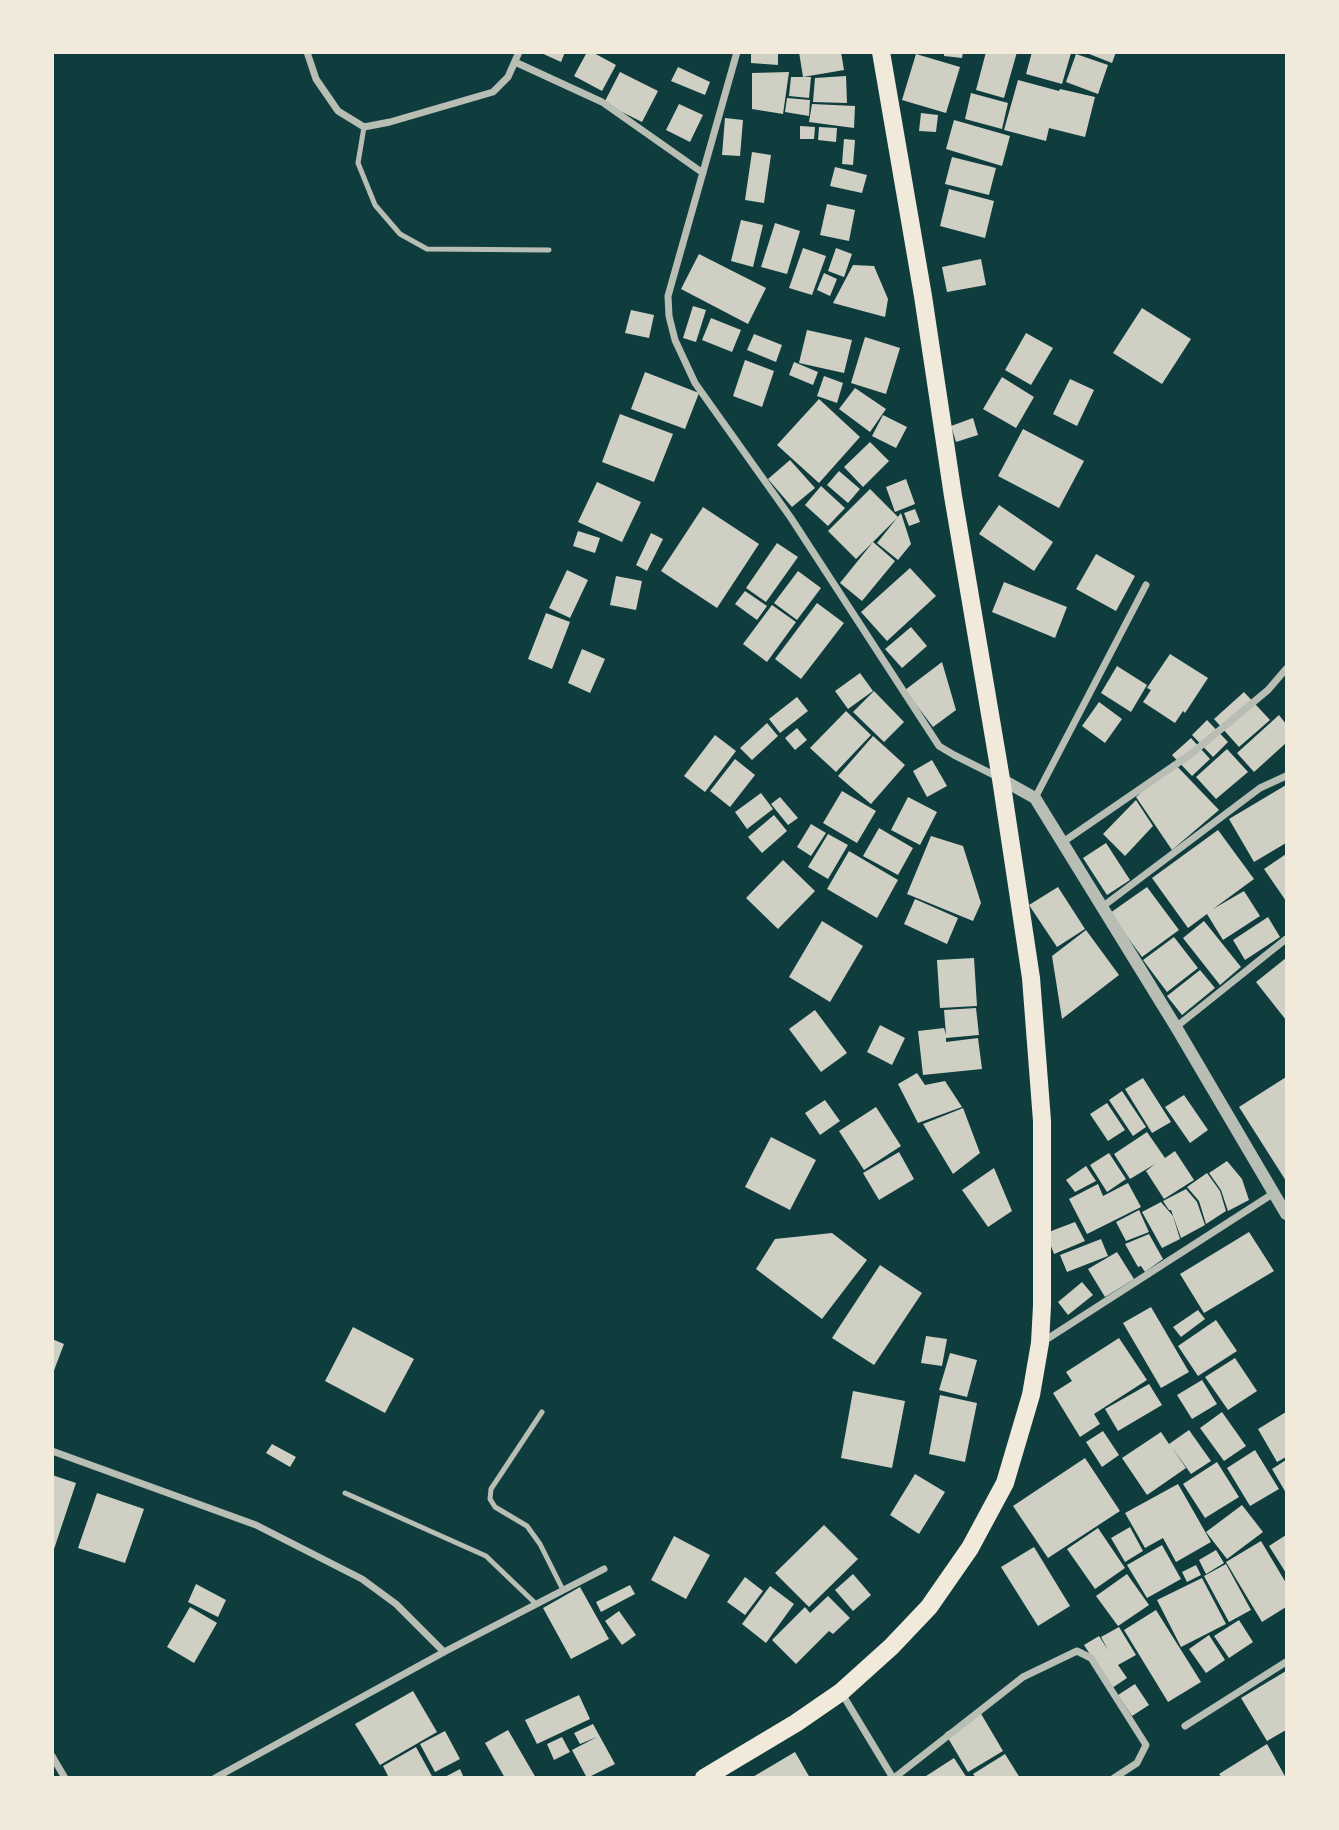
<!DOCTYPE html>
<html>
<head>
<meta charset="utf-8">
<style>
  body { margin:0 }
  #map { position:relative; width:1339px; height:1830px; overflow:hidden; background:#0f3d3e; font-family:Overpass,sans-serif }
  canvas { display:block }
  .frame { position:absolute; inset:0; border:54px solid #f1e9da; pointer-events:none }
</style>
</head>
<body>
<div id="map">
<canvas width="1339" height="1830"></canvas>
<div class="frame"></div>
</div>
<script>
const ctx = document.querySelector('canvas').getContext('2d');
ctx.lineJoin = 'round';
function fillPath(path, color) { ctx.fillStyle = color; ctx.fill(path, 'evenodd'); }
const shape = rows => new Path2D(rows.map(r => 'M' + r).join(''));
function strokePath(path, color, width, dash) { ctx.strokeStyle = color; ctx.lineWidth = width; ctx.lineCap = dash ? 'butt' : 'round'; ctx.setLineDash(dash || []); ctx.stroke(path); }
const building = shape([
  [539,52,565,52,561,62],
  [587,52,592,52,616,65,602,91,574,76],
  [751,52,778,52,778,65,751,63],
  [799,52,841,52,844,70,803,77],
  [944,52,963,52,962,58,944,56],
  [986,52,1017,52,1004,98,976,90],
  [1032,52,1071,53,1062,84,1026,74],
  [1084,52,1116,52,1112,63],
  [916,54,960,67,946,113,902,100],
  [1076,54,1108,65,1098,94,1066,82],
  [678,67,710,82,705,95,671,81],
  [620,72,658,91,642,122,604,103],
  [789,72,783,114,752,109,752,73],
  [846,76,847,103,813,102,815,78],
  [791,77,811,77,809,98,789,96],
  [1018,80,1059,91,1060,89,1095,97,1085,137,1049,128,1046,141,1004,130],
  [971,93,1008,103,1002,129,965,119],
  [787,98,810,100,809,116,785,112],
  [679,104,703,115,690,142,666,130],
  [812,104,855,106,854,128,809,122],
  [921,113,938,115,936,132,919,131],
  [725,118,743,120,740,156,722,155],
  [954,120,1010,136,1002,166,946,149],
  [800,126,815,127,814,139,800,139],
  [819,127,837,128,836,142,818,140],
  [844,139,855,140,853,165,842,164],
  [752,152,771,155,764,203,745,200],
  [952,157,996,168,989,195,945,184],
  [835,167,867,175,862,193,830,186],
  [949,189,994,201,985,238,940,226],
  [827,204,855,210,849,241,820,235],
  [741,220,763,225,753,267,731,261],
  [775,223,800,231,787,274,761,267],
  [803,248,826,256,812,295,789,288],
  [836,248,852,254,844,277,828,271],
  [699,254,766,288,748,324,681,289],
  [981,259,986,285,947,292,942,267],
  [853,265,874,266,888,299,885,317,833,303],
  [824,273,837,279,830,296,817,290],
  [693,306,706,310,696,342,683,338],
  [1142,308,1191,339,1162,384,1113,353],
  [631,310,654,315,649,338,625,333],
  [711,318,741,330,732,352,702,340],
  [807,330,852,340,844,373,799,363],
  [1026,333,1053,348,1031,385,1005,370],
  [754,334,782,345,776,362,747,350],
  [865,337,900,348,886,394,851,383],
  [745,360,774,371,762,407,733,396],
  [794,362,818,372,813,385,789,375],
  [645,372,699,393,685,429,631,409],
  [824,376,843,383,837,403,817,396],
  [1002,377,1034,397,1016,428,983,409],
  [1070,379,1094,390,1077,426,1053,414],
  [855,388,886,409,870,432,839,409],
  [819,399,860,437,819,483,777,445],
  [620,414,673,434,654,482,602,462],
  [883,415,907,427,896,448,872,436],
  [973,418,978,435,956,442,951,426],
  [1023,429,1084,461,1059,508,998,476],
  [870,442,889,461,863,487,844,467],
  [790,460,815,488,792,507,768,479],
  [839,471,860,489,848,503,827,485],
  [906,479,915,504,895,512,886,487],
  [597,482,641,502,622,542,578,522],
  [821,486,845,508,828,526,805,505],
  [870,489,898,517,856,559,828,531],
  [999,505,1053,542,1034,571,979,534],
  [703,507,759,544,717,608,661,571],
  [915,509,920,522,909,526,904,513],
  [901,513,911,544,898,560,877,543],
  [578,531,600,538,595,553,573,546],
  [651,533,663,539,647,571,636,565],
  [873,542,895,561,862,601,840,583],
  [777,543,798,557,766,602,746,588],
  [1096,554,1135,576,1116,611,1076,589],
  [910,568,936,596,887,641,861,612],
  [567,570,588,580,570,618,549,608],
  [798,571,821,588,797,620,774,603],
  [616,576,642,581,636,610,610,605],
  [1004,582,1067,607,1055,638,992,612],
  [745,591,767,606,757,620,735,604],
  [817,603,844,623,801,679,775,659],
  [772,605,796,622,767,662,743,644],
  [546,613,570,622,552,669,528,659],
  [911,627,927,646,902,668,885,649],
  [582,649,605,659,590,693,568,683],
  [1170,654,1208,678,1185,713,1183,711,1175,723,1143,702,1151,690,1147,688],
  [942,662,956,710,933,727,905,690],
  [1117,666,1147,685,1131,712,1101,693],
  [860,673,873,691,848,709,835,691],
  [874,691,904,722,884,742,853,712],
  [1244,692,1270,720,1239,747,1214,719],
  [797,697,808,711,780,733,769,719],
  [1099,702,1122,719,1105,743,1082,726],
  [846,711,871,735,836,772,810,748],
  [1279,715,1286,724,1286,743,1254,772,1237,753],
  [1207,720,1228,742,1213,757,1192,735],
  [767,723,778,736,752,760,740,748],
  [797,728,807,740,795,750,785,738],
  [715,735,736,751,705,792,684,776],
  [873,736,905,765,871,804,838,776],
  [1191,738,1210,759,1192,776,1172,755],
  [1227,749,1248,772,1216,799,1196,777],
  [735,759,755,775,730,807,710,791],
  [932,760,947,786,927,797,913,771],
  [1173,762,1219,810,1172,850,1136,797],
  [1286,785,1286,843,1254,862,1229,819],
  [842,791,876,811,857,843,823,823],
  [761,793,773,809,747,829,735,812],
  [780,797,798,818,788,825,771,804],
  [908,797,937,812,920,845,891,830],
  [1136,800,1153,826,1125,856,1103,834],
  [774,815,787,831,762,853,748,837],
  [811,824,826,833,811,856,797,847],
  [879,828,913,848,898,875,863,856],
  [1218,830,1254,879,1213,909,1244,891,1260,916,1223,940,1207,914,1188,928,1152,878],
  [828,834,848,845,828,879,808,867],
  [931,836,963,846,981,903,973,921,907,894],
  [1106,843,1130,880,1107,895,1083,858],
  [849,851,898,880,877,918,827,889],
  [1286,854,1286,901,1264,869],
  [783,860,815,891,778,929,746,898],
  [1058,887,1085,929,1057,947,1029,905],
  [1147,887,1179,930,1142,957,1110,913],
  [915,899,958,918,947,944,904,924],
  [1268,917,1280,937,1245,960,1233,940],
  [822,921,863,946,830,1002,789,977],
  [1204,921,1241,967,1220,985,1183,938],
  [1086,930,1119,975,1062,1019,1052,956],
  [1174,937,1198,968,1167,992,1143,960],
  [974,958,977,1006,940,1008,937,960],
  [1286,958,1286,1020,1256,982],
  [1200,970,1215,988,1182,1015,1167,996],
  [976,1008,979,1035,946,1038,946,1042,978,1038,982,1069,923,1075,918,1031,944,1028,946,1035,944,1010],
  [815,1010,847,1053,821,1072,789,1029],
  [880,1025,905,1038,892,1065,867,1052],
  [917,1073,925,1085,945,1081,962,1107,918,1123,898,1084],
  [1286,1077,1286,1181,1239,1107],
  [1143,1078,1171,1122,1152,1133,1125,1089],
  [1122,1091,1146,1127,1133,1136,1109,1100],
  [1184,1095,1208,1130,1190,1143,1165,1107],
  [825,1100,840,1121,820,1135,805,1113],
  [1107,1103,1125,1130,1108,1141,1090,1114],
  [876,1107,901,1146,864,1170,839,1131],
  [963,1108,980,1153,953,1174,923,1124],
  [1147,1132,1165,1158,1175,1151,1194,1180,1164,1199,1146,1171,1155,1164,1130,1179,1114,1154],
  [771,1137,816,1160,790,1210,745,1187],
  [899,1152,914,1179,879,1200,863,1173],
  [1109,1153,1126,1179,1107,1192,1090,1165],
  [1227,1161,1242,1179,1249,1200,1228,1211,1221,1190,1209,1173],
  [1086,1166,1096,1181,1075,1192,1066,1180],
  [994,1168,1012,1211,988,1227,962,1190],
  [1207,1173,1220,1191,1226,1211,1206,1224,1199,1201,1187,1187],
  [1128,1183,1141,1207,1087,1234,1069,1199,1098,1184,1103,1196],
  [1186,1189,1197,1202,1205,1225,1181,1238,1171,1210,1169,1210,1163,1201],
  [1161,1202,1173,1216,1180,1239,1162,1248,1142,1212],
  [1139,1210,1149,1232,1126,1241,1116,1222],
  [1075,1222,1085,1241,1054,1254,1046,1233],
  [1249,1232,1274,1271,1204,1313,1180,1274],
  [832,1233,867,1260,822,1319,756,1269,775,1239],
  [1149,1234,1163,1259,1145,1272,1141,1266,1138,1267,1125,1244],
  [1101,1239,1108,1256,1067,1272,1060,1255],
  [1117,1252,1134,1279,1105,1297,1088,1269],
  [880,1265,922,1293,874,1365,832,1338],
  [1082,1282,1093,1295,1068,1315,1058,1302],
  [1151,1307,1189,1372,1161,1388,1123,1323],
  [1198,1310,1205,1319,1181,1337,1173,1327],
  [1216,1320,1237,1351,1198,1376,1178,1346],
  [353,1327,414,1359,385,1413,325,1381],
  [926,1336,947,1339,942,1366,921,1363],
  [1119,1338,1147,1380,1094,1414,1100,1424,1080,1437,1053,1393,1072,1381,1066,1372],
  [52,1339,64,1344,53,1373,52,1373],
  [950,1353,977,1360,967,1397,939,1390],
  [1235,1358,1257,1391,1228,1410,1205,1377],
  [1202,1380,1217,1404,1192,1419,1177,1395],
  [1149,1384,1162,1405,1118,1431,1105,1409],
  [853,1391,905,1401,892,1468,841,1458],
  [940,1395,977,1403,965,1462,929,1454],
  [1222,1412,1246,1446,1224,1461,1200,1428],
  [1286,1412,1286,1457,1277,1462,1258,1429],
  [1189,1430,1211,1461,1191,1474,1171,1446,1186,1468,1147,1495,1122,1458,1161,1432,1169,1444],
  [1103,1431,1119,1455,1102,1467,1086,1442],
  [272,1444,296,1457,290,1467,266,1453],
  [1255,1450,1279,1489,1250,1506,1227,1468],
  [1085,1458,1120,1511,1048,1558,1013,1506],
  [1286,1460,1286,1493,1272,1469],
  [1217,1462,1239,1497,1205,1518,1183,1484],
  [915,1474,945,1492,919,1534,890,1515],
  [52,1475,76,1483,53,1552,52,1552],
  [1178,1484,1211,1542,1176,1562,1163,1538,1145,1548,1125,1513],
  [97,1493,144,1509,125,1563,78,1548],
  [1242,1505,1263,1532,1227,1559,1206,1532],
  [824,1525,858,1559,809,1607,775,1573],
  [1130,1527,1143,1551,1125,1562,1111,1538],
  [1098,1528,1125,1568,1095,1589,1067,1549],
  [1286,1535,1286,1573,1269,1546],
  [674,1536,710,1555,686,1599,651,1580],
  [1261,1541,1286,1583,1286,1607,1262,1622,1226,1562],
  [1162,1545,1181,1579,1147,1598,1127,1565],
  [1034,1547,1070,1606,1038,1626,1001,1567],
  [1216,1550,1224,1563,1206,1574,1199,1560],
  [1226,1564,1251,1610,1229,1622,1204,1576],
  [1196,1565,1201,1575,1187,1582,1182,1572],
  [853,1574,871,1595,853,1611,835,1590],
  [1127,1574,1149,1605,1118,1626,1096,1596],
  [745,1577,763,1591,745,1615,727,1602],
  [1202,1578,1226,1624,1181,1647,1157,1600],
  [196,1584,226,1600,218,1617,188,1602],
  [630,1585,635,1594,601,1612,596,1602],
  [770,1586,794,1604,766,1643,742,1624],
  [580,1587,609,1639,571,1659,543,1608],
  [828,1596,850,1618,833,1634,829,1631,796,1664,772,1640,805,1607,810,1613],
  [190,1607,217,1623,194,1663,167,1647],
  [1156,1610,1201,1682,1168,1702,1124,1630],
  [619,1611,636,1635,622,1645,605,1621],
  [1239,1620,1253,1642,1229,1658,1214,1636],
  [1119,1627,1136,1655,1118,1665,1127,1678,1112,1688,1084,1645,1099,1636,1108,1650,1101,1637],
  [1209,1635,1225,1660,1206,1673,1189,1649],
  [1286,1671,1286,1730,1267,1741,1241,1698],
  [1135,1684,1149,1705,1132,1716,1118,1695],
  [413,1691,437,1732,380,1765,355,1724],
  [579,1695,590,1719,537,1744,525,1720],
  [980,1712,1003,1751,968,1772,945,1733],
  [593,1724,615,1764,587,1778,572,1750,597,1737,580,1744,574,1733],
  [508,1730,536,1778,505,1778,485,1743],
  [445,1731,460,1759,435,1772,420,1744],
  [562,1737,570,1752,554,1760,547,1744],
  [1267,1744,1286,1778,1222,1778,1219,1774],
  [416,1747,433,1778,389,1778,383,1766],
  [795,1752,810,1778,751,1778],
  [1005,1754,1020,1778,976,1778,973,1774],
  [954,1758,967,1778,923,1778],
  [460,1769,464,1778,443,1778]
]);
const service = shape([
  [364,127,358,163,375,205,400,234,427,249,549,250],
  [542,1412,491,1489,490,1499,495,1507,527,1526,540,1544,563,1590],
  [345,1493,486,1556,535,1603]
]);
const minor = shape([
  [307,52,316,79,338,111,364,127,390,122,493,92,508,77,519,52],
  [737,52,668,296,669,316,675,340,695,383,791,518,939,746,954,755,998,777],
  [515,62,602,102,703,173],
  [1035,798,1146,585],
  [1063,842,1191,754,1268,690,1286,669],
  [1102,907,1260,788,1286,776],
  [1176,1027,1286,939],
  [1044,1341,1274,1193],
  [52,1451,256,1525,362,1579,396,1604,444,1652],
  [841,1692,893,1778],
  [1185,1726,1286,1662],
  [52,1756,65,1778],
  [215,1778,444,1652,604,1569],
  [894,1778,1023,1677,1077,1651,1091,1658,1146,1745,1137,1763,1114,1778]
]);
const tertiary = shape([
  [1001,779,1035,798,1176,1027,1286,1214]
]);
const primary = shape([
  [704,1778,796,1723,841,1692,891,1647,929,1607,970,1548,1005,1483,1031,1395,1040,1343,1042,1306,1042,1121,1031,978,1001,779,953,496,923,296,881,52]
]);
fillPath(building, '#cfcfc3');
strokePath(service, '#b8beb3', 5);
strokePath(minor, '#b8beb3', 7);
strokePath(tertiary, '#b8beb3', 12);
strokePath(primary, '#f1e9da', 18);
</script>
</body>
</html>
